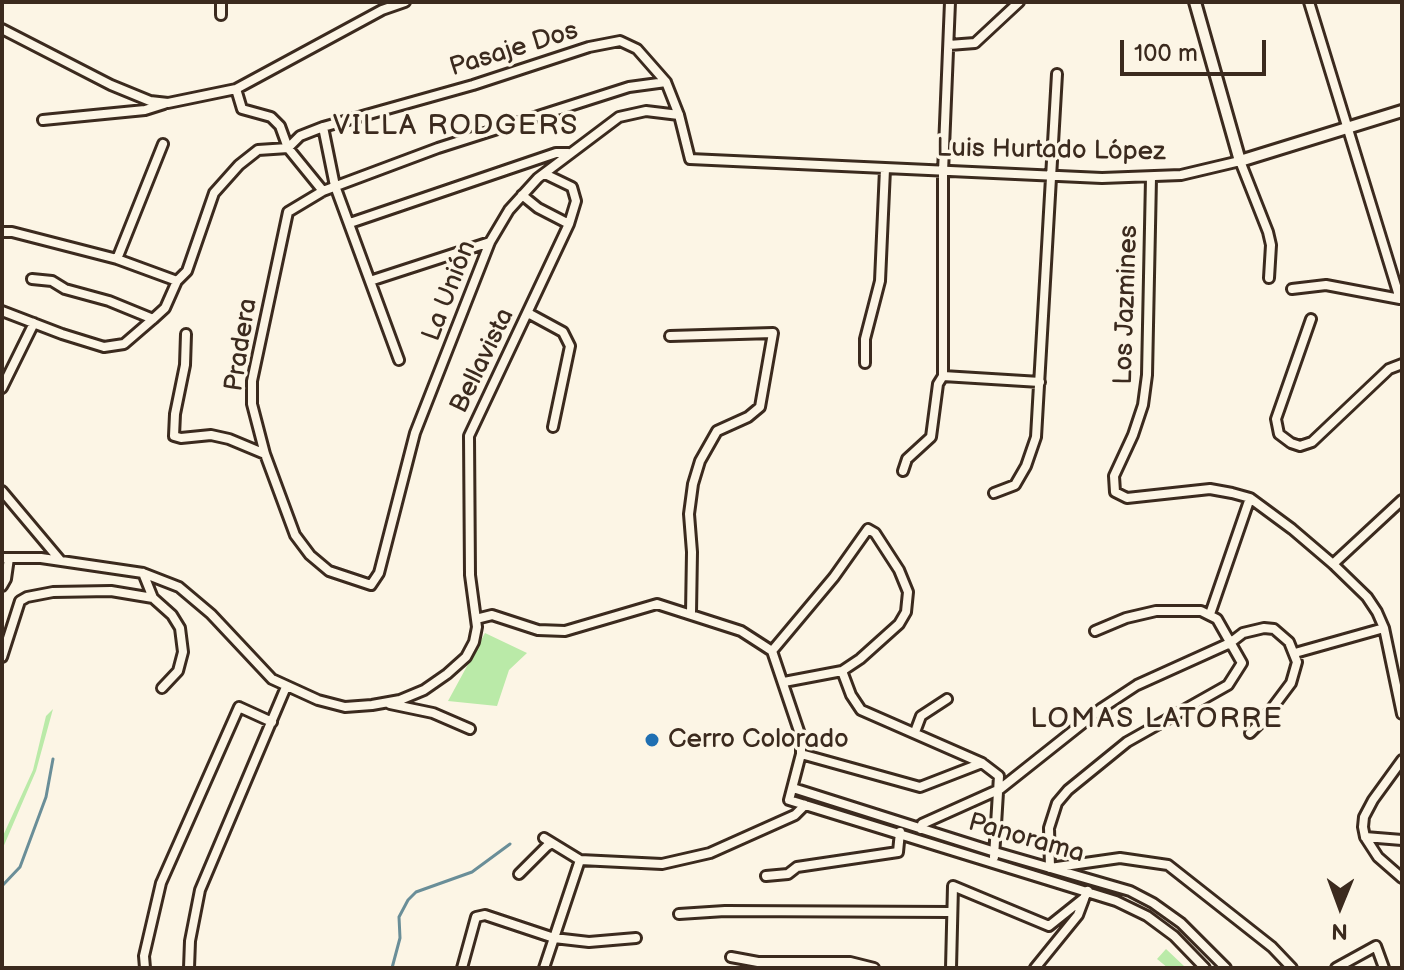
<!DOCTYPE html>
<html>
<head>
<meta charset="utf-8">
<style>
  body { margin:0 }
  #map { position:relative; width:1404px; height:970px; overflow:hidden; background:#fcf5e5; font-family:"Balsamiq Sans",sans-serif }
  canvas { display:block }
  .frame { position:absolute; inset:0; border:4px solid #3b2a1e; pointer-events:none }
  .north { position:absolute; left:1300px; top:866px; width:80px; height:80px; -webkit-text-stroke:6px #fcf5e5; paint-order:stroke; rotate:181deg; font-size:22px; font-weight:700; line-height:32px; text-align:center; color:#3b2a1e }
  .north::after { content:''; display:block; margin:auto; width:28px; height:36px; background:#3b2a1e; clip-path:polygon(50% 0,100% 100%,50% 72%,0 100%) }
  .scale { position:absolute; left:1120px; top:40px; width:146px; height:36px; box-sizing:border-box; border:4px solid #3b2a1e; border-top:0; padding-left:10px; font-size:24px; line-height:28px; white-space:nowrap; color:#3b2a1e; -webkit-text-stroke:6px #fcf5e5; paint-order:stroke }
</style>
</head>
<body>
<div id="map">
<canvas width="1404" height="970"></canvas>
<div class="frame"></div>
<div class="north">N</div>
<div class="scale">100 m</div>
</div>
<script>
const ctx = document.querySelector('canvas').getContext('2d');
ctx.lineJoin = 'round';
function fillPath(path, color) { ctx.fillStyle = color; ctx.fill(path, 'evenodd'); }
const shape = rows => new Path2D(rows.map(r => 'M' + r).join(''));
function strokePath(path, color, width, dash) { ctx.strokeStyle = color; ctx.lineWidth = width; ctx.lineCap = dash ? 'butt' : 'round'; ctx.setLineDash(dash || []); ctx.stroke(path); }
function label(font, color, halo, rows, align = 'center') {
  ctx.font = font + ' "Balsamiq Sans",sans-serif'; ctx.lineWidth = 7; ctx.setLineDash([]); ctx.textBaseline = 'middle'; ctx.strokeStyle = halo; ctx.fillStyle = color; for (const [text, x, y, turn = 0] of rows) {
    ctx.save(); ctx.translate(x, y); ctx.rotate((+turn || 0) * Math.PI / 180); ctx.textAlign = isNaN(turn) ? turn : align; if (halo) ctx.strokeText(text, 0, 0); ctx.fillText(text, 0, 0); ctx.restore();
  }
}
const green = shape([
  [485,633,527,653,509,670,497,706,448,701],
  [53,709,36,771,2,850,2,838,33,770,46,716],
  [1166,949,1184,966,1182,968,1168,968,1157,959]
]);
const stream = shape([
  [2,886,20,867,46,797,53,759],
  [392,968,400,938,399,917,408,900,416,892,472,872,510,844]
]);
const minor = shape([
  [221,15,221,2],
  [2,29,111,85,150,101,168,103,236,89,382,10,405,2],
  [949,45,975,43,1019,2],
  [666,82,629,87,438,148,323,191,288,212,252,381,252,404,265,454,295,535,310,555,329,571,371,585,379,573,415,433,490,242,509,210,538,178,619,117,646,111,679,115],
  [236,89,242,109,271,117,280,126,288,148,323,191],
  [43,120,145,110,164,104],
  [323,127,335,186,399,360],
  [1151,178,1147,375,1143,405,1133,435,1114,476,1115,492,1127,498,1210,489,1232,493,1250,498,1292,529,1333,564,1367,597,1377,612,1384,628,1402,714],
  [522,195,538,208,569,224],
  [350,223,556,153,568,153],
  [2,232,12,232,117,259,177,281,187,271,214,193,239,165,258,150,288,148,300,136,323,127,473,85,589,47,620,41,637,49,666,82,679,115,690,159,1102,178,1181,175,1240,161,1268,232,1271,245,1269,278],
  [117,259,163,144],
  [32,279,52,281,65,289,109,301,153,319],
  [370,281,490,242],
  [1292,289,1326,285,1400,299,1309,2],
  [2,311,62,334,104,347,124,344,153,319,165,308,177,281],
  [528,313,563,332,570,346,553,427],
  [1311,319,1276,419,1279,434,1291,443,1300,446,1312,442,1389,369,1402,364],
  [186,334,185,365,175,414,174,436,181,438,211,435,229,439,265,454],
  [670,336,773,333,760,407,748,417,717,431,700,461,693,484,689,514,692,552,691,613],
  [865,363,865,339,880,281,885,169],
  [943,376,1040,382],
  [2,388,34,323],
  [903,471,907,459,931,437,938,384,943,376,943,172,950,2],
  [2,491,60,560],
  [994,493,1015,485,1026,466,1036,437,1057,74],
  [2,558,41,558,143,573,179,587,211,614,272,679,318,700,345,707,372,705,400,700,424,690,447,674,466,657,474,642,477,627,470,575,469,436,569,224,576,201,572,187,545,174],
  [1333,564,1402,500],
  [143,573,153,598,172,615,180,628,183,652,178,671,162,688],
  [2,586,6,579,9,558],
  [1210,614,1250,498],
  [476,619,492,615,538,630,565,631,657,604,741,631,772,651,801,737,801,754,789,800,1116,901,1147,916,1174,936,1205,968],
  [1095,631,1126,618,1156,611,1201,611,1217,619,1242,663,1228,685,1127,742,1068,790,1057,803,1049,828,1050,868,1120,858,1168,865,1272,947,1292,968],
  [772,651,834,577,868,529,875,533,899,570,908,592,906,612,899,624,860,659,842,671,784,682],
  [1295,653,1384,628],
  [2,657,20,601,27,597,53,592,111,591,153,598],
  [842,671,851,695,861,710,982,763,999,776,994,857],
  [390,704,433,713,470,729],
  [915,732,921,716,947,699],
  [801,754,920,787,982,763],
  [1402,760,1373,800,1364,817,1363,827,1365,837,1378,857,1402,878],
  [793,788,995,852,1130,891,1153,903,1181,923,1226,968],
  [921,829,922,824,1000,789,1102,708,1137,685,1230,643,1243,633,1264,628,1274,629,1289,642,1297,662,1291,683,1264,719,1250,733],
  [1365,837,1402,840],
  [544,838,580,860,662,864,710,853,795,815,805,805],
  [519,874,547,846,552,843],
  [766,876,788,874,797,867,898,852,900,832],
  [679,914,725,911,951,912],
  [731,957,758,962,850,962,874,968],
  [145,968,144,956,161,883,239,707,272,722],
  [189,968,190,941,200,890,286,687],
  [462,968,476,917,485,915,554,938,589,942,636,938],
  [544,968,580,860],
  [951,968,953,886,1049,926,1084,898,1088,891],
  [1035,968,1078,915,1084,899],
  [1336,968,1376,946,1384,968]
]);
const tertiary = shape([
  [1195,2,1240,161,1402,111]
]);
const markers = [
  [652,740,8,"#1f6fb2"]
];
const streetNames = [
  ["Pasaje Dos",514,50,-17],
  ["Luis Hurtado López",1051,151,1],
  ["La Unión",450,291,-69],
  ["Los Jazmines",1127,305,-88],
  ["Pradera",242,345,-81],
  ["Bellavista",483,361,-64],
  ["Panorama",1026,839,16]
];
const poiNames = [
  ["Cerro Colorado",668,740]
];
const neighbourhoodNames = [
  ["VILLA RODGERS",456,127],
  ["LOMAS LATORRE",1157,720]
];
fillPath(green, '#baeaa8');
strokePath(stream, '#6a8e98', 3);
strokePath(minor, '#3b2a1e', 14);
strokePath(tertiary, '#3b2a1e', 16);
strokePath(minor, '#fcf5e5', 8);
strokePath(tertiary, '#fcf5e5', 10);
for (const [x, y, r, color] of markers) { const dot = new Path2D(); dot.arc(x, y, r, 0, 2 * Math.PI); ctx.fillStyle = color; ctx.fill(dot); strokePath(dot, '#fcf5e5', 3); }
label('26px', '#3b2a1e', '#fcf5e5', streetNames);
label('26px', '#3b2a1e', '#fcf5e5', poiNames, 'left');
ctx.letterSpacing = '2px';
label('28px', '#3b2a1e', '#fcf5e5', neighbourhoodNames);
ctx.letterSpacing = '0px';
</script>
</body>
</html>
